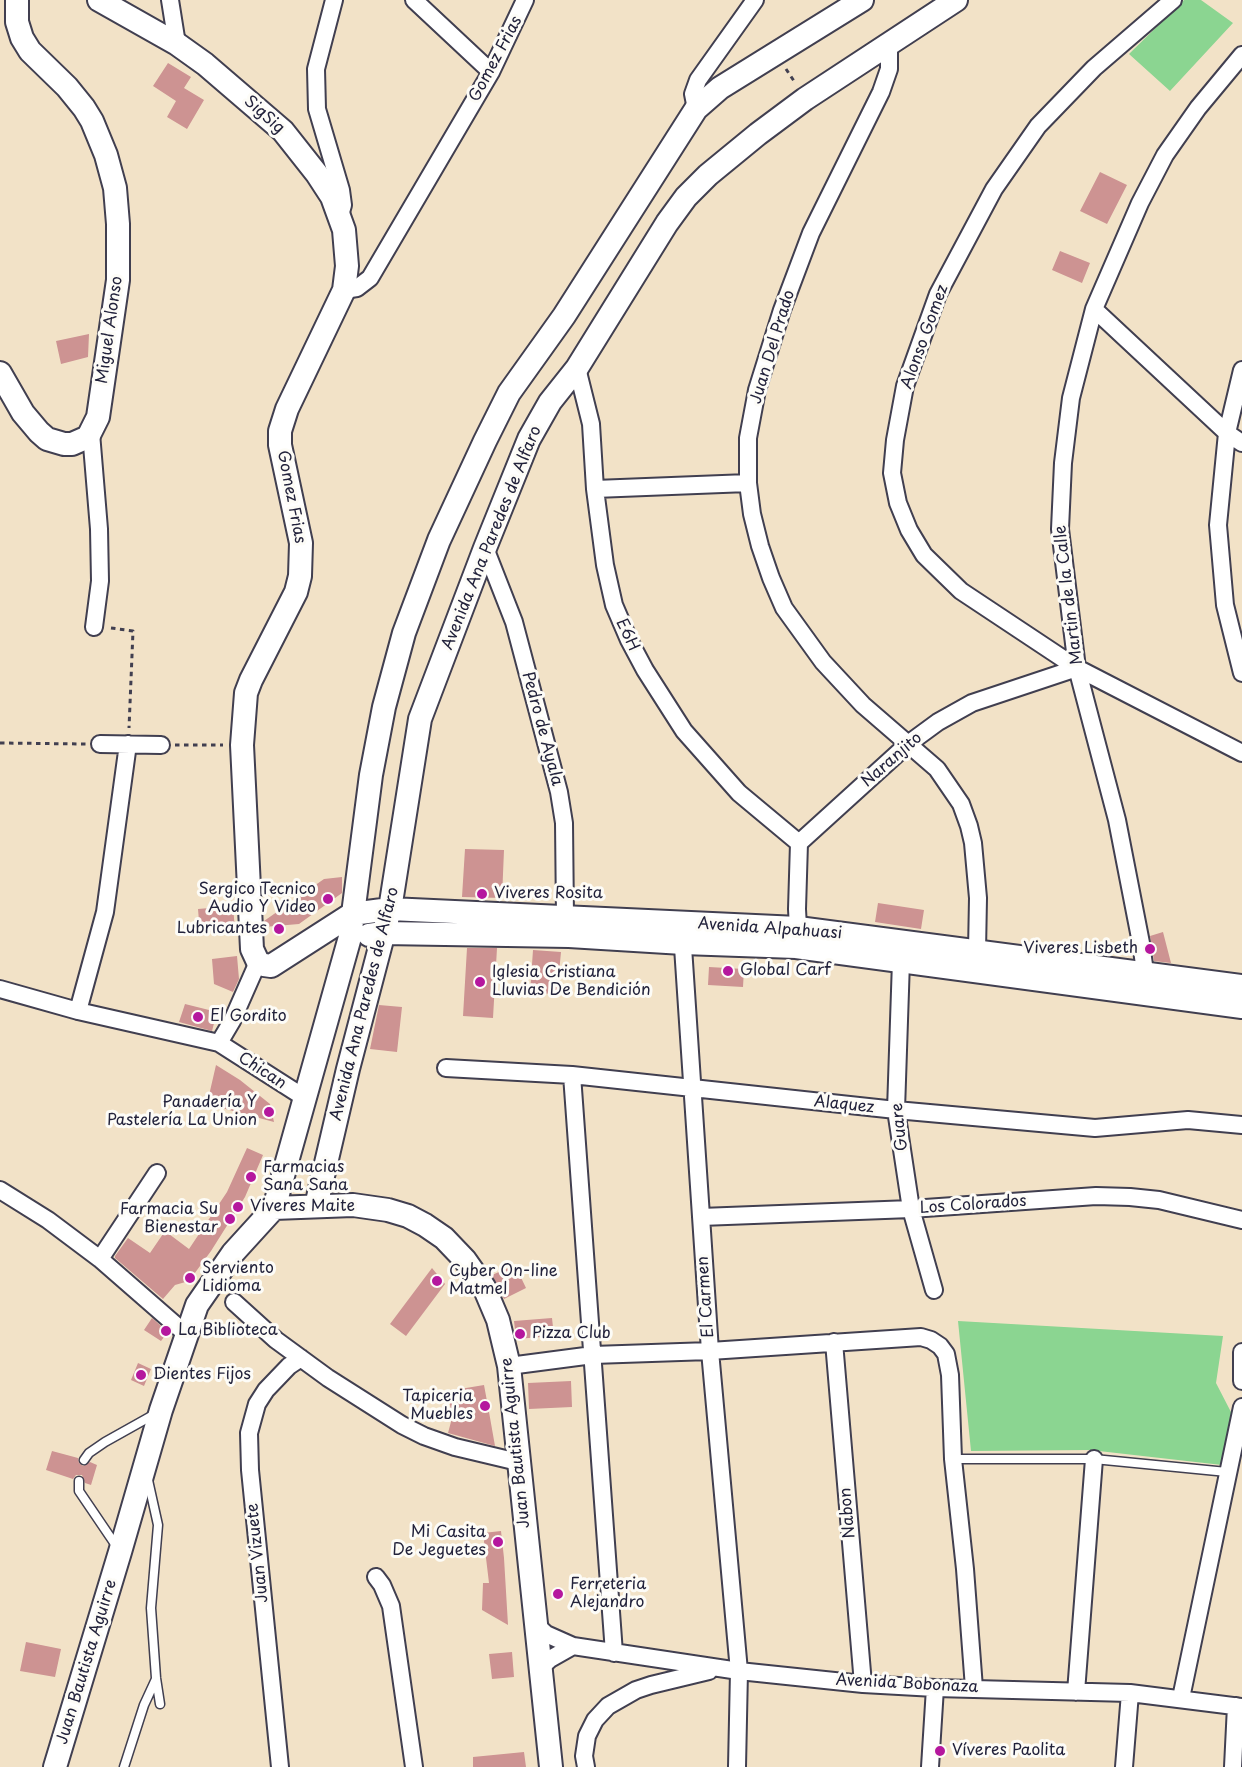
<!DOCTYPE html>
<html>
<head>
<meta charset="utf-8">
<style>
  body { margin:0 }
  canvas { display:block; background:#f2e2c7 }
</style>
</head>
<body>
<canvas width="1242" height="1767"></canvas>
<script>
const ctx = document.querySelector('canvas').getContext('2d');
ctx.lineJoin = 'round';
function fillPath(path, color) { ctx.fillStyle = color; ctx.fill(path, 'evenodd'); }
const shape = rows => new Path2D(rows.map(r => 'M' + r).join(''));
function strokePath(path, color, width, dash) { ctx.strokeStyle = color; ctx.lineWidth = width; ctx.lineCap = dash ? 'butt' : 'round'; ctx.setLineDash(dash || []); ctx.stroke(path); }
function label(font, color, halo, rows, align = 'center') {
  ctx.font = font + ' "Playpen Sans",sans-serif'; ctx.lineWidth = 6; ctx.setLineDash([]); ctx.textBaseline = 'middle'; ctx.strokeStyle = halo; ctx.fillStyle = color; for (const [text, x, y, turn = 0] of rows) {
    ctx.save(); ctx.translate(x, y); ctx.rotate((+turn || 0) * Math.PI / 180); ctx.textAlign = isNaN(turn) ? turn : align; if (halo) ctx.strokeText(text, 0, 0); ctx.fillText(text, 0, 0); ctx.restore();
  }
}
const green = shape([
  [1184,0,1201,0,1233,23,1170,91,1129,54],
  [958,1321,1223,1336,1216,1383,1232,1414,1222,1465,1090,1450,971,1451]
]);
const building = shape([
  [168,63,191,77,184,88,204,100,187,129,167,117,176,101,153,86],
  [1100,172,1127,185,1107,224,1080,211],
  [1060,251,1090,263,1082,283,1052,270],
  [89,334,88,357,61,364,56,341],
  [465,849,504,850,502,898,462,897],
  [342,877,342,893,299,924,264,927,264,921,324,879],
  [878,903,924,910,921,929,875,922],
  [233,906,235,930,200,933,198,909],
  [1163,932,1171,963,1154,961,1150,936],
  [467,948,497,948,493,1018,463,1016],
  [533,950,561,952,557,994,530,993],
  [237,956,239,979,233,992,214,984,212,959],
  [709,967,744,969,743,987,708,985],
  [185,1004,217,1012,212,1031,179,1022],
  [379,1005,402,1007,397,1052,370,1049],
  [216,1065,240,1080,270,1104,274,1122,207,1104],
  [247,1148,263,1155,245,1197,211,1251,189,1281,175,1285,163,1299,115,1258,115,1256,128,1238,150,1253,165,1231,189,1249,227,1192],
  [515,1265,526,1288,504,1299,492,1275],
  [432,1268,445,1284,406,1336,390,1324],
  [152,1318,168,1332,161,1341,144,1330],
  [552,1318,554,1336,516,1339,514,1321],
  [138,1363,151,1369,144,1386,131,1380],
  [571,1381,572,1407,529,1409,528,1383],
  [484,1385,489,1412,495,1446,448,1433,452,1418,448,1391],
  [52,1451,78,1458,79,1463,83,1466,90,1462,97,1465,91,1485,85,1483,82,1475,76,1475,73,1479,46,1470],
  [501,1531,504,1558,508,1625,482,1610,483,1583,489,1583,483,1533],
  [26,1642,61,1649,55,1677,20,1671],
  [512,1652,514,1677,492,1679,489,1654],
  [524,1752,526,1767,473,1767,473,1757]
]);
const path = shape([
  [786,69,796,84],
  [111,628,133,631,129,728],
  [0,743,86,744],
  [175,745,223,745]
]);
const lane = shape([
  [953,1459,1094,1459,1227,1472],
  [84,1460,89,1453,105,1442,155,1414],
  [148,1480,158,1525,151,1608,156,1678,160,1704],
  [79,1481,79,1491,117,1547],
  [124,1767,144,1705,156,1679]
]);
const street = shape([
  [170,0,177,44],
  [334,0,316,69,317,109,341,190,343,205,341,212],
  [414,0,491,72],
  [1173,0,1094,68,1038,126,994,189,938,294,905,386,895,440,892,473,898,503,909,530,924,555,961,591,1077,668,1242,753],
  [889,46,889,69,881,92,811,233,782,310,757,390,748,438,748,483,752,514,760,546,771,578,784,608,823,662,863,705,937,769,961,804,969,826,973,843,978,898,977,951],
  [696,109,693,94,698,80,755,0],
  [344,290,357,288,370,278,491,72,525,0],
  [1094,309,1227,433,1242,443],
  [577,368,591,424,595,489,605,565,614,605,629,640,645,670,684,731,739,793,799,843],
  [1242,370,1227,433,1218,525,1225,605,1242,673],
  [91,433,99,529,100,581,94,627],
  [595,489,748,483],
  [485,548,514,622,559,792,564,823,565,917],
  [100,744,161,745],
  [798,928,797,909,799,843,908,744,938,722,972,703,1077,668],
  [682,932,710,1351,739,1671,737,1767],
  [901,961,896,1110,911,1209,934,1290],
  [1144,984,1145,972,1141,943,1117,820,1077,668,1060,529,1063,463,1071,398,1094,309,1140,203,1165,155,1198,108,1242,55],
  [0,989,78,1011,219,1043,305,1098],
  [78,1011,105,912,128,744],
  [219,1043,232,1021,258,962],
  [446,1068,572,1075,896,1110,1095,1128,1188,1120,1242,1125],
  [572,1075,614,1653],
  [0,1190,48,1220,100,1259,186,1334],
  [701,1217,911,1209,1096,1196,1130,1197,1159,1200,1242,1220],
  [100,1259,157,1173],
  [234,1302,276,1340,328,1378,402,1425,424,1436,455,1447,518,1462],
  [834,1342,863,1684],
  [1242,1352,1242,1381],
  [509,1366,593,1355,710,1351,921,1337,931,1340,940,1346,946,1354,950,1375,953,1459,965,1569,974,1688],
  [376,1577,382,1585,391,1606,414,1767],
  [535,1624,546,1634,573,1646,739,1671,863,1684,935,1688,1130,1693,1242,1707],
  [540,1668,550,1659,573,1646],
  [1076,1692,1094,1459],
  [1181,1698,1242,1407],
  [280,1767,250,1470,249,1433,257,1404,266,1390,289,1366,301,1358],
  [586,1767,584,1756,587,1736,595,1720,608,1706,636,1690,651,1685,709,1671],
  [930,1767,935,1688],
  [1124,1767,1130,1693],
  [1233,1767,1236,1706]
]);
const secondary = shape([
  [99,0,177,44,205,64,283,131,317,174,332,197,344,230,347,266,344,290,287,409,280,431,280,445,301,543,300,576,296,592,251,680,246,693,242,745,252,949,258,962,264,965,271,966,352,914,390,909,798,928,1242,986],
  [0,373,23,413,39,432,47,439,64,444,72,444,88,437,98,417,118,280,118,224,115,188,106,155,92,121,84,108,67,87,30,51,22,38,17,22,17,0],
  [369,935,383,933,569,936,683,943,796,947,1242,1007],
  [316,1206,348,1069,390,909,420,719,485,548,529,439,550,402,577,368,667,223,686,197,708,175,758,134,805,99,956,0],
  [274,1208,350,937,371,775,384,707,404,633,439,540,485,441,509,393,564,316,696,109,720,88,862,0],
  [55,1767,120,1552,161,1410,197,1305,233,1253,274,1208,353,1205,388,1210,408,1216,425,1225,444,1238,465,1260,484,1287,498,1320,509,1366,551,1767]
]);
const markers = [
  [482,894,6,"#b5179e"],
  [328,899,6,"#b5179e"],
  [279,929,6,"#b5179e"],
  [1150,949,6,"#b5179e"],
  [728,971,6,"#b5179e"],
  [480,982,6,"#b5179e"],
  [198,1017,6,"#b5179e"],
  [269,1112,6,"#b5179e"],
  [251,1177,6,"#b5179e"],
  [238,1207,6,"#b5179e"],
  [230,1219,6,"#b5179e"],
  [190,1278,6,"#b5179e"],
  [437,1281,6,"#b5179e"],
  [166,1331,6,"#b5179e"],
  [520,1334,6,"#b5179e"],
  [141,1375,6,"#b5179e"],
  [485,1406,6,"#b5179e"],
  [498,1542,6,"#b5179e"],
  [558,1594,6,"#b5179e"],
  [940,1751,6,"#b5179e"]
];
const streetNames = [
  ["Gomez Frias",496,59,-62],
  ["SigSig",264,115,42],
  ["Miguel Alonso",110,330,-82],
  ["Alonso Gomez",925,337,-70],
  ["Juan Del Prado",773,347,-73],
  ["Gomez Frias",291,497,79],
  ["Avenida Ana Paredes de Alfaro",492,538,-68],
  ["Martin de la Calle",1069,595,-97],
  ["E6H",627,635,65],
  ["Pedro de Ayala",542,729,75],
  ["Naranjito",892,760,-41],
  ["Avenida Alpahuasi",770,929,4],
  ["Avenida Ana Paredes de Alfaro",365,1004,-76],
  ["Chican",262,1071,33],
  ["Alaquez",844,1105,6],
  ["Guare",900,1127,-96],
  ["Los Colorados",973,1205,-4],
  ["El Carmen",706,1297,-94],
  ["Juan Bautista Aguirre",516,1443,-96],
  ["Nabon",848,1513,-95],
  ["Juan Vizuete",258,1553,-96],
  ["Juan Bautista Aguirre",87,1662,-73],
  ["Avenida Bobonaza",907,1684,3]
];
const poiNames = [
  ["Sergico Tecnico",316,890,"right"],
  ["Audio Y Video",316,908,"right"],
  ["Viveres Rosita",494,894],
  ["Lubricantes",267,929,"right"],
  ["Viveres Lisbeth",1138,949,"right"],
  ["Global Carf",740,971],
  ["Iglesia Cristiana",492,973],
  ["Lluvias De Bendición",492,991],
  ["El Gordito",210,1017],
  ["Panadería Y",257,1103,"right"],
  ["Pastelería La Union",257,1121,"right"],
  ["Farmacias",263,1168],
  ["Sana Sana",263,1186],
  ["Viveres Maite",250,1207],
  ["Farmacia Su",218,1210,"right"],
  ["Bienestar",218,1228,"right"],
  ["Serviento",202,1269],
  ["Lidioma",202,1287],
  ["Cyber On-line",449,1272],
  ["Matmel",449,1290],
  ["La Biblioteca",178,1331],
  ["Pizza Club",532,1334],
  ["Dientes Fijos",153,1375],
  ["Tapiceria",473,1397,"right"],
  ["Muebles",473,1415,"right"],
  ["Mi Casita",486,1533,"right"],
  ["De Jeguetes",486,1551,"right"],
  ["Ferreteria",570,1585],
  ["Alejandro",570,1603],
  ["Víveres Paolita",952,1751]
];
fillPath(green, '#8bd591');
fillPath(building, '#cd9392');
strokePath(lane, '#413f50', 11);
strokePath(street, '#413f50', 20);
strokePath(secondary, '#413f50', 26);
strokePath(path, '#413f50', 3, [4.5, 4.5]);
strokePath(lane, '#fff', 8);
strokePath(street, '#fff', 16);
strokePath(secondary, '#fff', 22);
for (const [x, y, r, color] of markers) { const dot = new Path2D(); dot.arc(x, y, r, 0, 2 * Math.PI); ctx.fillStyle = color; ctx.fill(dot); strokePath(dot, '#fdfcf7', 2); }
label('16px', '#22223b', '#fdfcf7', streetNames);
label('16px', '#22223b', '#fdfcf7', poiNames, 'left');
</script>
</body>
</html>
